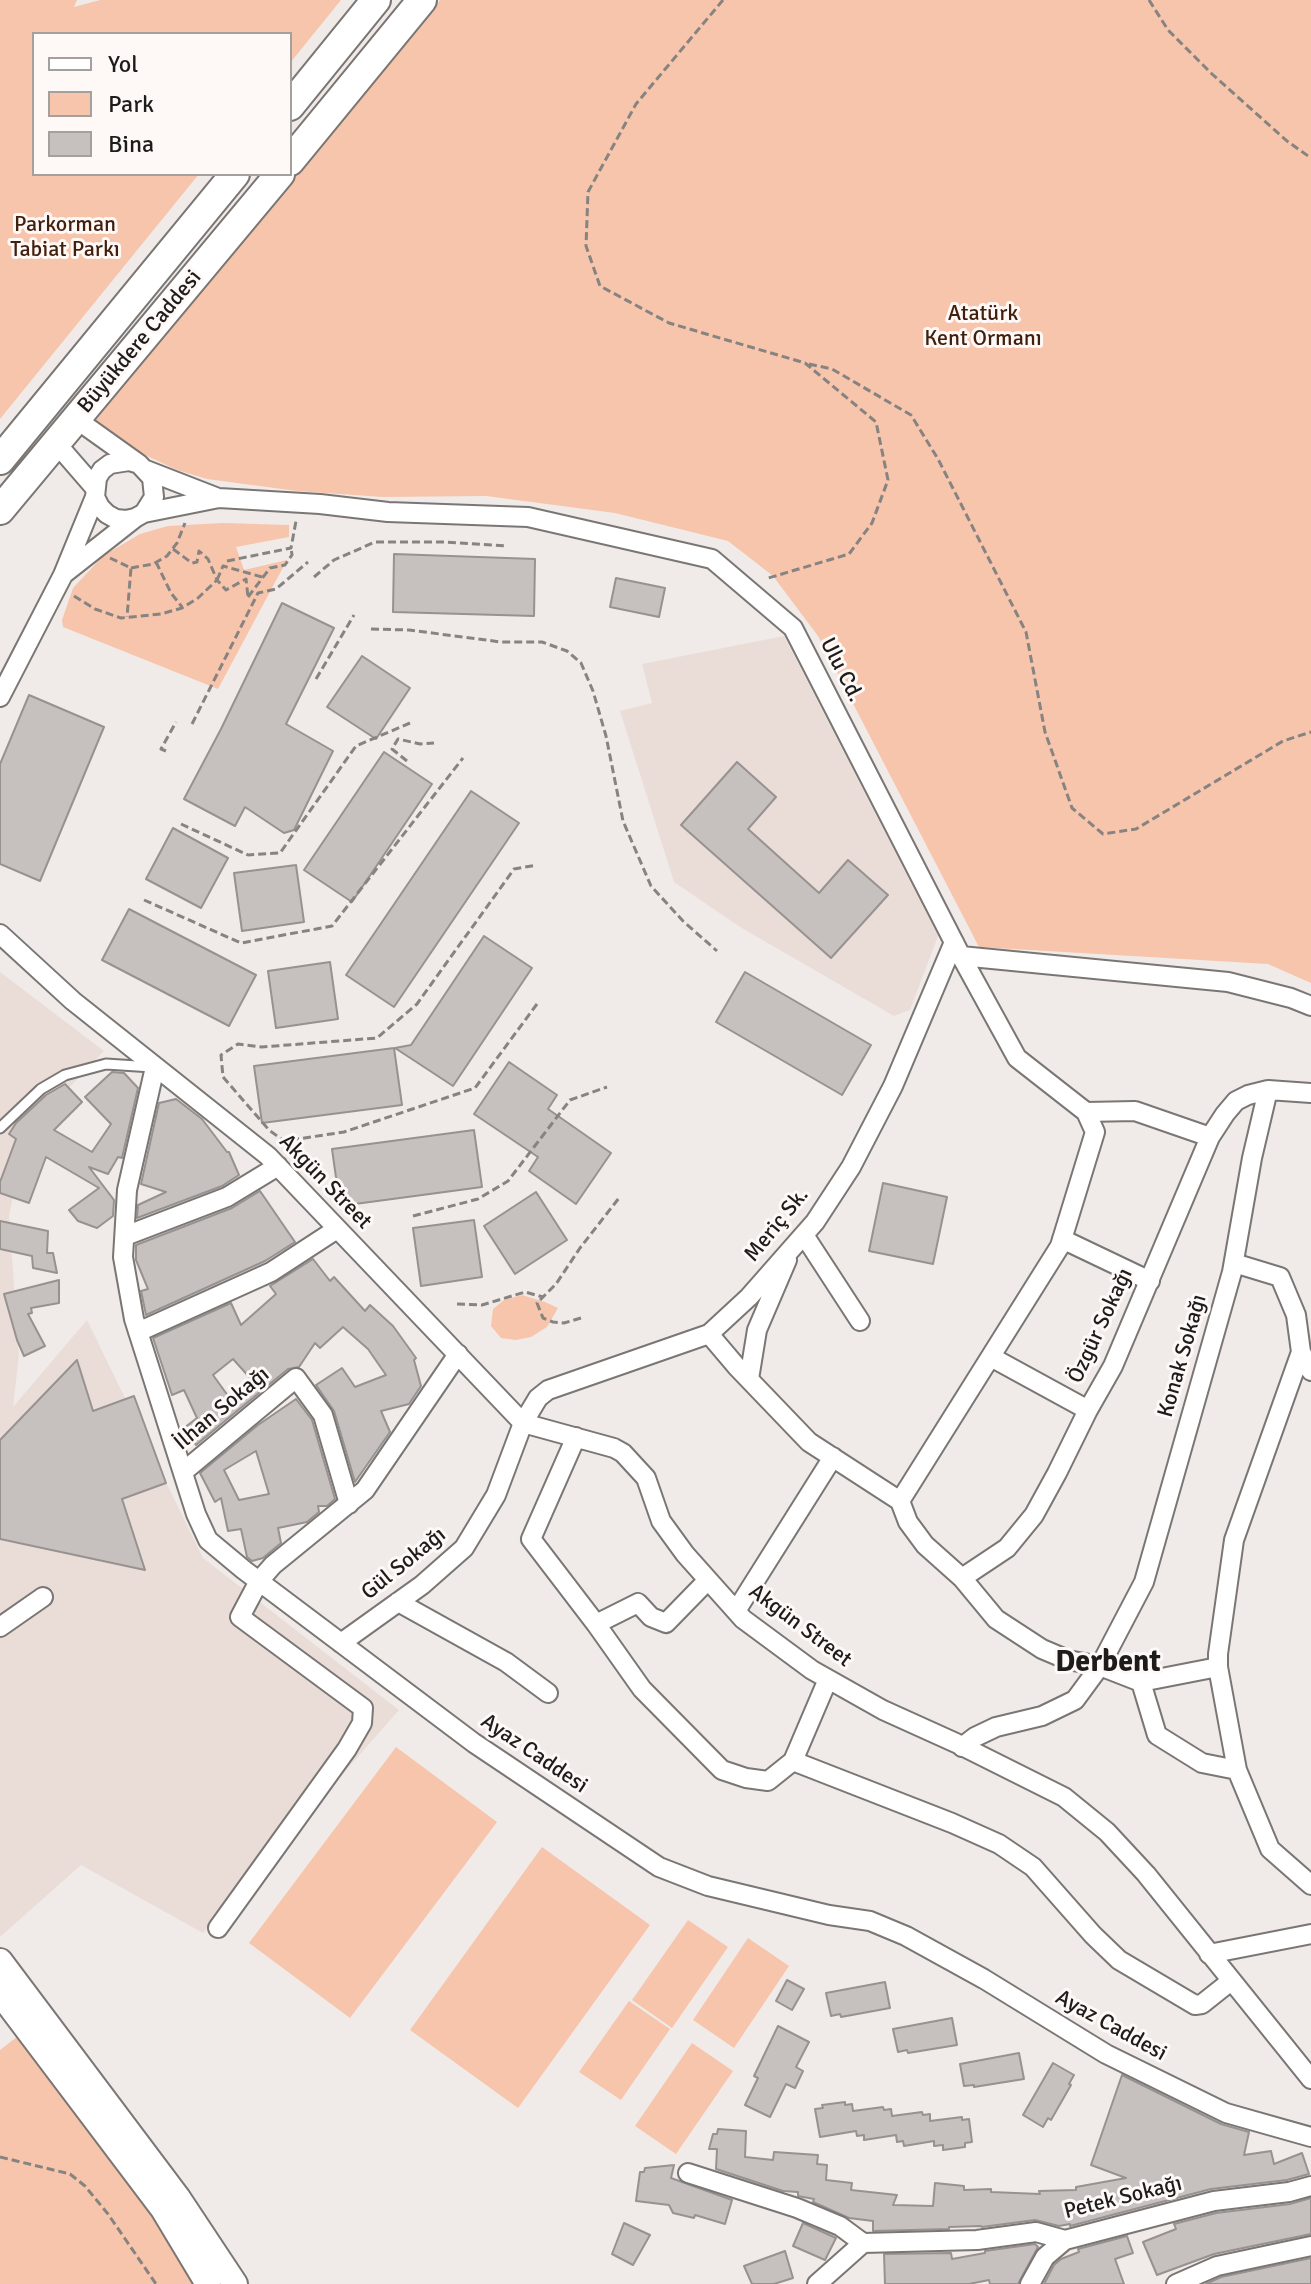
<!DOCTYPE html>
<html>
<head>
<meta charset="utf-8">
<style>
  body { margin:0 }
  #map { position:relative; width:1311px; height:2284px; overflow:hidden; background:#f0ebe8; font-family:Signika,sans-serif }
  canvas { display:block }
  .legend { position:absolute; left:32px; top:32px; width:260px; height:144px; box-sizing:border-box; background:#fef8f6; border:2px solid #a4a09e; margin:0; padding:10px 14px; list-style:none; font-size:24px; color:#1e1c1b }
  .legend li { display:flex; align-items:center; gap:16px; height:40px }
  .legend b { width:40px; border:2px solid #a4a09e }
</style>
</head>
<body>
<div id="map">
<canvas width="1311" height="2284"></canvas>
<ul class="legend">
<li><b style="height:10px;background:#fff"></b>Yol</li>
<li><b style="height:22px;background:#f7c5ab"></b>Park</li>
<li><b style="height:22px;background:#c6c1bf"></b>Bina</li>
</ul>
</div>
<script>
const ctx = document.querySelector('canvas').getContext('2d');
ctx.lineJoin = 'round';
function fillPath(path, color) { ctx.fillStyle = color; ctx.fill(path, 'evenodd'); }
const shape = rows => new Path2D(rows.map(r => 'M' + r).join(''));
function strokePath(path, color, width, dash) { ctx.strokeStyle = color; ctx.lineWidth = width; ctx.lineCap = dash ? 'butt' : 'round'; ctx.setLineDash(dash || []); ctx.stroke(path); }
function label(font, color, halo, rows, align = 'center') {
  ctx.font = font + ' Signika,sans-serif'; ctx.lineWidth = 6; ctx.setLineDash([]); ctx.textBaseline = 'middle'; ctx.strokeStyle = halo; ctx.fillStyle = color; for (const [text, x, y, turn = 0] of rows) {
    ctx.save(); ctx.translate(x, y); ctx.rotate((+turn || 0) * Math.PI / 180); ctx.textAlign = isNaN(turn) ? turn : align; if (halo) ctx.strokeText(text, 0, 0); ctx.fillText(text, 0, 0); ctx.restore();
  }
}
const built = shape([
  [784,636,938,936,910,1010,894,1016,740,927,674,882,620,711,652,703,642,664],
  [0,972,104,1051,28,1131,9,1215,19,1355,13,1407,87,1320,203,1558,399,1710,203,1933,81,1865,0,1937]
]);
const green = shape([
  [0,0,77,0,74,7,100,0,341,0,290,63,290,34,34,34,34,174,199,174,0,419],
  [440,0,1311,0,1311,983,1268,964,979,947,818,636,773,576,728,541,615,513,486,496,383,497,297,491,207,479,177,470,130,448,87,420],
  [223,523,289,525,289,537,236,547,244,570,287,560,218,689,63,627,62,620,73,588,103,556,140,534,168,526],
  [522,1295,545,1302,558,1308,547,1327,531,1337,516,1340,501,1338,491,1326,493,1309,504,1300],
  [396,1747,497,1822,350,2018,249,1943],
  [542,1847,650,1925,518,2108,410,2030],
  [688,1920,728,1947,672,2028,632,2000],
  [748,1938,789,1966,734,2048,693,2020],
  [629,2001,670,2029,621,2100,579,2072],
  [22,2033,208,2284,0,2284,0,2050],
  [692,2043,733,2071,676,2154,635,2126]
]);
const building = shape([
  [394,554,535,559,534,616,393,612,394,554],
  [616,578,665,588,659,617,610,607,616,578],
  [282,603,334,628,286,724,333,751,294,830,284,833,245,807,235,826,184,799,221,729,282,603],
  [362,656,410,688,376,739,327,707,362,656],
  [29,695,104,727,40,881,0,864,0,764,29,695],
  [384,752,432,784,352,902,304,870,384,752],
  [737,762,776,797,748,829,819,893,848,860,888,895,831,958,681,825,737,762],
  [471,791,519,823,394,1007,346,975,471,791],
  [173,828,228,858,201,908,146,879,173,828],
  [296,865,304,922,242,931,234,873,296,865],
  [129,909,256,975,229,1026,102,960,129,909],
  [484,936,532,968,453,1086,395,1048,411,1045,484,936],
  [330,962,338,1019,276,1028,268,971,330,962],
  [745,972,871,1045,842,1095,716,1022,745,972],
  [394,1048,402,1105,262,1123,254,1066,394,1048],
  [509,1062,557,1095,548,1109,611,1153,576,1204,529,1171,538,1157,474,1114,509,1062],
  [112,1072,124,1073,138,1088,122,1158,118,1157,108,1174,89,1167,114,1200,113,1216,97,1228,78,1221,69,1210,99,1188,46,1157,29,1203,0,1193,0,1182,16,1139,9,1134,16,1123,46,1095,65,1084,82,1102,54,1130,92,1152,111,1124,85,1097,112,1072],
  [176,1099,202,1119,227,1152,229,1152,239,1175,222,1186,137,1218,138,1205,166,1192,141,1184,159,1103,176,1099],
  [474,1130,482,1187,340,1206,332,1149,474,1130],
  [883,1183,947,1197,933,1264,869,1251,883,1183],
  [260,1191,295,1242,265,1261,146,1315,141,1291,148,1289,136,1260,136,1245,232,1208,260,1191],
  [536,1192,567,1240,515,1274,484,1226,536,1192],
  [474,1220,482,1277,421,1286,413,1228,474,1220],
  [0,1221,48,1231,47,1253,53,1253,57,1273,33,1268,32,1256,0,1249,0,1221],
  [313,1259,330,1281,334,1277,365,1311,370,1305,393,1326,416,1358,414,1360,421,1386,409,1404,381,1411,390,1432,355,1482,334,1411,316,1385,342,1368,355,1387,386,1375,368,1349,343,1327,320,1348,315,1343,299,1367,288,1369,196,1445,184,1428,197,1418,184,1390,172,1395,153,1338,231,1303,241,1325,276,1294,270,1286,313,1259],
  [233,1359,251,1379,231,1400,213,1375,233,1359],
  [59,1280,59,1303,31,1308,32,1313,28,1314,45,1346,24,1356,17,1340,4,1294,59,1280],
  [77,1360,93,1411,134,1396,166,1483,122,1499,145,1570,0,1539,0,1440,77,1360],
  [296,1399,312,1420,335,1499,327,1506,318,1506,319,1512,307,1522,278,1528,281,1543,263,1558,252,1561,247,1557,241,1529,228,1531,221,1498,215,1502,200,1473,258,1425,296,1399],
  [256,1451,269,1494,239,1500,224,1470,256,1451],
  [787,1980,804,1989,792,2010,776,2001,787,1980],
  [885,1982,890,2008,841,2017,840,2014,831,2016,826,1993,885,1982],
  [952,2018,957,2045,908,2053,907,2050,898,2052,893,2029,952,2018],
  [778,2026,809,2042,796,2067,803,2071,795,2088,786,2084,770,2117,745,2105,758,2078,754,2076,778,2026],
  [1019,2053,1024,2079,974,2087,974,2085,964,2086,960,2064,1019,2053],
  [1053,2063,1074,2075,1069,2084,1071,2085,1051,2120,1048,2118,1043,2127,1023,2115,1053,2063],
  [1122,2075,1221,2124,1249,2132,1244,2155,1271,2151,1274,2164,1302,2153,1309,2174,1287,2180,1211,2189,1070,2226,1070,2224,1059,2226,1035,2220,982,2227,981,2226,949,2227,949,2229,873,2231,873,2221,849,2218,813,2202,814,2199,798,2196,798,2192,783,2191,716,2169,717,2149,709,2149,713,2134,717,2134,718,2129,746,2131,745,2157,773,2160,774,2152,818,2155,817,2164,827,2165,826,2180,852,2183,851,2190,897,2195,893,2205,933,2206,935,2183,964,2186,964,2190,991,2189,991,2192,1040,2194,1039,2191,1076,2190,1076,2187,1126,2178,1091,2165,1122,2075],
  [845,2102,845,2105,852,2104,853,2111,883,2107,884,2110,891,2109,892,2116,922,2112,923,2115,930,2114,930,2121,962,2117,962,2120,969,2119,972,2142,965,2143,965,2147,943,2150,943,2145,934,2146,934,2141,904,2146,903,2141,897,2142,896,2135,864,2140,864,2135,857,2136,856,2131,820,2137,815,2109,823,2108,822,2105,845,2102],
  [674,2165,671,2178,732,2200,725,2224,695,2215,694,2218,673,2213,669,2205,636,2201,640,2172,644,2172,645,2168,674,2165],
  [1311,2198,1311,2234,1214,2254,1157,2275,1143,2242,1176,2229,1174,2224,1216,2213,1290,2204,1311,2198],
  [624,2223,650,2235,633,2265,612,2254,624,2223],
  [803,2223,836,2238,825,2260,793,2246,803,2223],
  [1127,2236,1133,2253,1115,2259,1124,2284,1044,2284,1054,2265,1061,2259,1079,2252,1078,2249,1127,2236],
  [1035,2244,1038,2247,1018,2284,990,2284,989,2280,969,2284,885,2284,884,2254,951,2253,952,2259,985,2253,985,2251,1035,2244],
  [785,2251,793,2278,774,2284,752,2284,744,2266,785,2251],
  [1311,2258,1311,2284,1206,2284,1221,2277,1311,2258]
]);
const path = shape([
  [723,0,636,104,588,192,586,246,600,286,669,323,805,363,876,422,888,480,872,523,849,554,765,579],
  [1149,0,1168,30,1212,74,1287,141,1311,158],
  [809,364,832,369,911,415,938,459,1026,632,1045,732,1072,808,1103,834,1136,829,1283,741,1311,732],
  [173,549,192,563,197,562,199,551,208,559,217,580],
  [110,558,131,568,127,617],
  [227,561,291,548,296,521],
  [156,562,171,593,182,607],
  [131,568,153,564,167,556,177,543,185,523],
  [314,577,334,560,375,542,444,542,506,546],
  [217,580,223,566,262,577],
  [74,596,95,609,121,618,161,614,182,608,198,598,217,580,226,590,246,579,248,597],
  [248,597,270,568,285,565,292,555,291,548],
  [371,629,409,630,501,642,542,642,567,651,581,663,593,691,606,736,623,821,651,886,683,921,717,951],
  [316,679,354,615],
  [192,724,258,593,276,589,308,562],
  [166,751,161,749,176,722],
  [407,761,392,749,398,739,420,744,434,743],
  [181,824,248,855,280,853,356,746,410,723],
  [144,900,241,943,332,926,463,758],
  [537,1004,475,1088,344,1132,284,1141,269,1130,223,1077,221,1055,238,1044,262,1047,377,1038,417,1004,514,869,537,865],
  [413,1216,478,1199,508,1181,570,1100,607,1087],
  [457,1304,482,1305,525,1292,543,1297],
  [581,1318,564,1323,553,1322,543,1318,537,1303,556,1284,580,1248,619,1198],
  [0,2157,70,2174,85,2186,108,2214,156,2284]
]);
const lane = shape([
  [0,1128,41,1089,65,1075,106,1064,152,1067]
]);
const street = shape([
  [76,419,139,464,152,478,154,497,144,513,135,518,126,520,116,519,107,514,100,507,95,497,97,478,102,470,110,464,129,461,139,464],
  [56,443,95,488],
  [146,470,218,498],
  [144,513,219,498,320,504,388,512,528,517,712,559,793,628,961,956,1228,982,1291,998,1311,1006],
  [65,573,135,518],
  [0,697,63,575,95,497],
  [0,934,73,1001,268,1156,523,1423,614,1448,623,1453,646,1478,661,1521,685,1554,743,1619,812,1670,883,1710,956,1743,1064,1797,1107,1832,1146,1874,1311,2079],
  [961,956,1017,1058,1086,1112,1095,1132,1060,1246,900,1501,908,1522,925,1545,962,1578,996,1619,1042,1649,1068,1660,1100,1666,1141,1682,1218,1667],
  [155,1067,127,1190,123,1257,134,1319,196,1514,208,1540,244,1570,474,1743,659,1867,708,1886,829,1915,870,1921,906,1936,984,1979,1106,2054,1226,2113,1311,2137],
  [1086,1112,1135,1111,1210,1137],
  [804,1235,860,1321],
  [125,1236,227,1197,278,1166],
  [1062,1239,1150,1281],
  [1234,1263,1280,1277,1296,1315,1301,1352,1311,1371],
  [138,1332,271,1272,337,1229],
  [709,1334,737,1367,809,1442,900,1501],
  [1301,1352,1234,1540,1218,1654,1218,1667,1237,1770,1270,1849,1311,1885],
  [991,1357,1088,1410],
  [749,1379,757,1330,787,1260],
  [576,1437,531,1539,596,1624,642,1689,722,1770,746,1778,768,1781,793,1761,828,1679],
  [183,1472,296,1378,323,1415,349,1504],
  [962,1578,1007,1548,1034,1515,1057,1473,1088,1410,1113,1366,1210,1137,1225,1114,1236,1101,1248,1095,1268,1090],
  [398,1602,506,1662,548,1693],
  [736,1611,833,1457],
  [596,1624,638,1603,651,1617,666,1623,708,1580],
  [0,1627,43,1597],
  [341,1643,422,1585,464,1548,496,1495,523,1423,538,1398,548,1390,709,1334,749,1297,815,1222,851,1167,893,1086,954,942],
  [1141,1682,1157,1735,1202,1763,1237,1770],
  [962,1747,975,1737,996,1727,1042,1716,1075,1700,1100,1666,1144,1582,1232,1272,1252,1158,1268,1090,1311,1093],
  [793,1761,952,1823,999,1844,1033,1867,1093,1935,1119,1960,1195,2005,1202,2004,1231,1981],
  [218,1928,347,1749,362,1723,363,1708,240,1617,259,1581,273,1565,365,1490,458,1354],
  [1209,1954,1311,1934],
  [688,2173,797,2208,840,2226,863,2243],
  [817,2284,863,2243,977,2240,1036,2232,1065,2240,1214,2201,1289,2192,1311,2186],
  [1030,2284,1045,2257,1065,2240],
  [1176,2284,1217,2266,1311,2246]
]);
const secondary = shape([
  [0,1961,178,2198,235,2284],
  [0,1993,163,2209,208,2284]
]);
const primary = shape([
  [290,106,376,0],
  [290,161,422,0],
  [0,460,235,174],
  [0,510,280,174]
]);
const parkNames = [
  ["Parkorman",65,225],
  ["Tabiat Parkı",65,250],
  ["Atatürk",983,314],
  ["Kent Ormanı",983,339]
];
const streetNames = [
  ["Büyükdere Caddesi",140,342,-50],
  ["Ulu Cd.",841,670,63],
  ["Akgün Street",325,1182,46],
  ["Meriç Sk.",777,1225,-51],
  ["Özgür Sokağı",1101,1326,-65],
  ["Konak Sokağı",1183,1356,-74],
  ["İlhan Sokağı",222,1409,-40],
  ["Gül Sokağı",404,1564,-39],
  ["Akgün Street",800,1626,37],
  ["Ayaz Caddesi",534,1754,34],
  ["Ayaz Caddesi",1111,2026,29],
  ["Petek Sokağı",1123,2198,-14]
];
const districtNames = [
  ["Derbent",1108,1663]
];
fillPath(built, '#eaddd7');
fillPath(green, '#f7c5ab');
fillPath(building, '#c6c1bf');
strokePath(building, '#97928f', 2);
strokePath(lane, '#7a7673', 13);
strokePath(street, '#7a7673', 22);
strokePath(secondary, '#7a7673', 28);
strokePath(primary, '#7a7673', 32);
strokePath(path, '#878381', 3, [8, 4]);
strokePath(lane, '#fff', 9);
strokePath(street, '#fff', 18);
strokePath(secondary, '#fff', 24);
strokePath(primary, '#fff', 28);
label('22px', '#401f0d', '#fef8f6', parkNames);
label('22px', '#1e1c1b', '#fef8f6', streetNames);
label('bold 30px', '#1e1c1b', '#fef8f6', districtNames);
</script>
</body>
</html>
